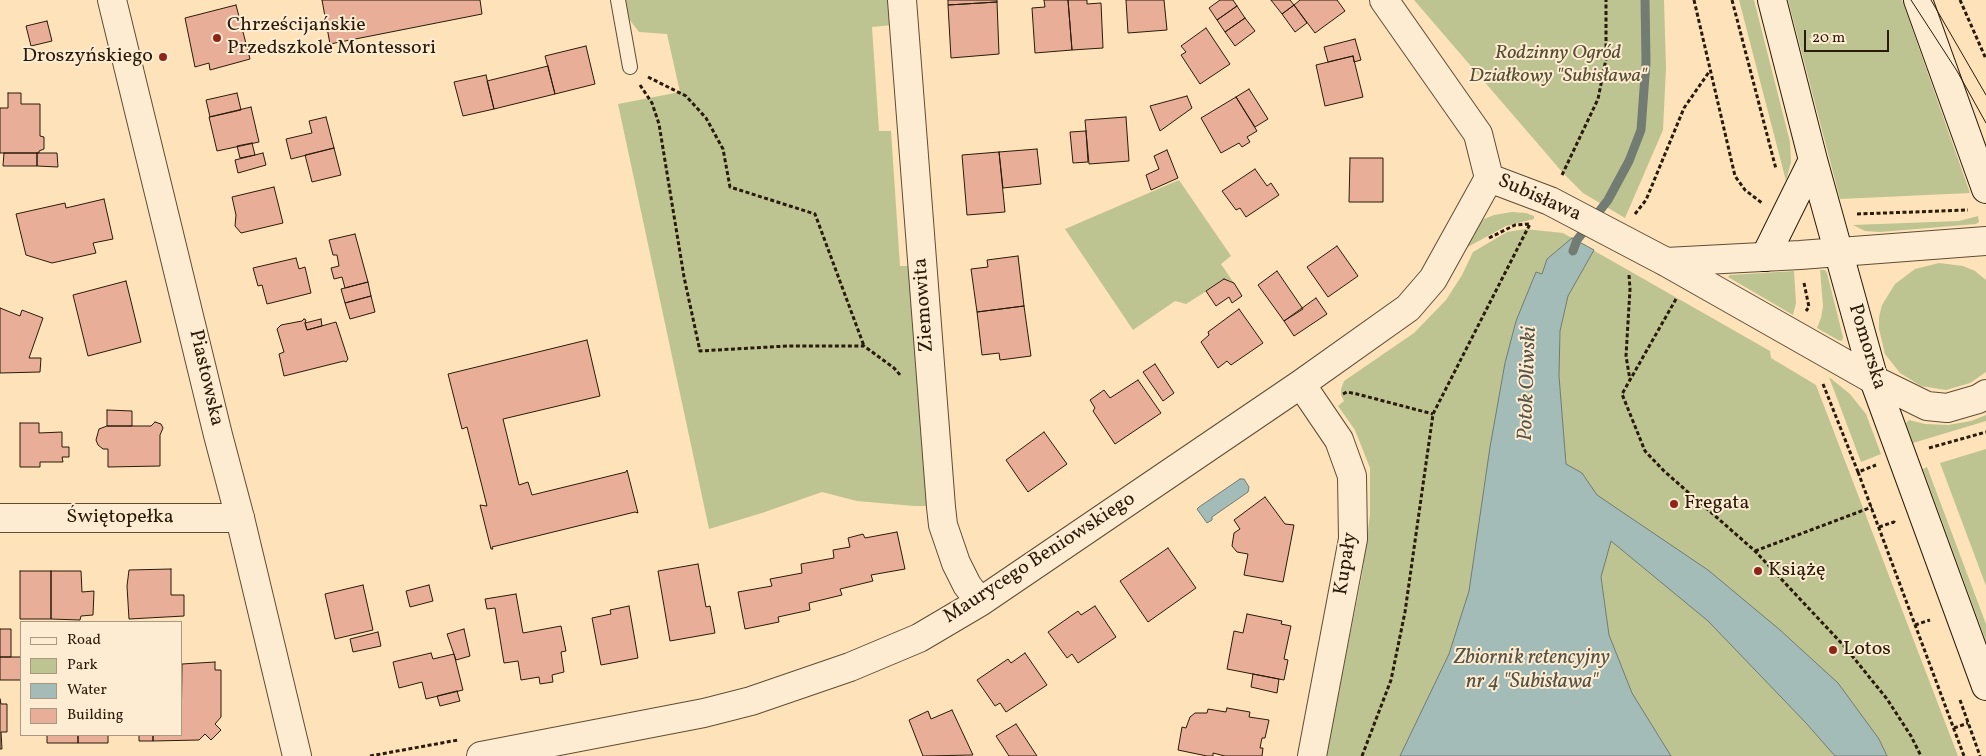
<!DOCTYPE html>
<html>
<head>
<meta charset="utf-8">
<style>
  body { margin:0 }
  #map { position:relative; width:1986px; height:756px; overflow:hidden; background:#fee2b9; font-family:Vollkorn,serif }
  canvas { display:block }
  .legend { position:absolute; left:20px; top:621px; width:162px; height:115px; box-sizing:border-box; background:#feecd2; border:1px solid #a99882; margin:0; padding:6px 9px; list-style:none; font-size:15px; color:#291b09 }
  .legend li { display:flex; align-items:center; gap:10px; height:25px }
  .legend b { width:25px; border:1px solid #a99882 }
  .scale { position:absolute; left:1804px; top:30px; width:85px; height:22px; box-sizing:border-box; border:2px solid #291b09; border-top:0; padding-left:6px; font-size:15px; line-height:18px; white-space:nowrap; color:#291b09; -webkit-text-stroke:4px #feecd2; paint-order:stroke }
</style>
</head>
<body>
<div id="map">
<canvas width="1986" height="756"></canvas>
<ul class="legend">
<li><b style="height:6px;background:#feecd2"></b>Road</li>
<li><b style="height:14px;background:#bec491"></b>Park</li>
<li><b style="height:14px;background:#a3bcb8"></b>Water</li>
<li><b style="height:14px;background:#e9ae97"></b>Building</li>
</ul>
<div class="scale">20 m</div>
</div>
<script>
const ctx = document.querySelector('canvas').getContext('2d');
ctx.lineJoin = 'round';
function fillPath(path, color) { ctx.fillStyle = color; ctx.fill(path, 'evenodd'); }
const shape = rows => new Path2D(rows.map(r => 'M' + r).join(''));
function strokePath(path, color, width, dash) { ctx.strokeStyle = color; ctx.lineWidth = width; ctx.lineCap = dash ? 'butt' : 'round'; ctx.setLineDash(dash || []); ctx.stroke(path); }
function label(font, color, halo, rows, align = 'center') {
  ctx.font = font + ' Vollkorn,serif'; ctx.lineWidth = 4; ctx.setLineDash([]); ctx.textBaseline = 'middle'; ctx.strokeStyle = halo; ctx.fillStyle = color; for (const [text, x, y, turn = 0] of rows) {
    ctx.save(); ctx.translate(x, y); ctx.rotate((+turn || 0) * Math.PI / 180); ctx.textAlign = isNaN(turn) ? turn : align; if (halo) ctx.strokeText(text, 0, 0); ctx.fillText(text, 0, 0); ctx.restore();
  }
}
const green = shape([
  [624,0,892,0,893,25,872,27,879,131,891,131,900,266,910,266,929,506,914,506,857,501,822,492,762,513,709,529,618,104,680,92,667,34,639,32,629,19],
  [1414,0,1664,0,1666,68,1663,130,1625,218,1583,193,1563,173],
  [1739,0,1754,0,1790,142,1791,162,1786,181],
  [1788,0,1902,0,1970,193,1840,199],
  [1179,180,1231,256,1221,264,1234,283,1229,280,1224,280,1186,304,1175,301,1133,330,1065,229],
  [1512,212,1526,213,1534,216,1534,219,1506,226,1466,248,1477,227,1484,219,1494,215],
  [1978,216,1979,222,1976,224,1880,232,1865,231,1853,225,1959,221],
  [1525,229,1563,233,1770,351,1771,358,1816,385,1958,756,1326,756,1362,575,1370,515,1370,468,1355,430,1338,406,1344,401,1341,395,1341,389,1344,381,1414,333,1446,300,1462,275,1473,252,1507,232],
  [1939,263,1963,266,1975,271,1986,280,1986,372,1970,383,1946,390,1921,386,1900,373,1885,354,1879,329,1879,317,1882,305,1895,284,1915,269],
  [1820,270,1825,270,1827,273,1843,337,1842,341,1838,340,1817,328,1821,318,1823,306],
  [1794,271,1796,303,1793,315,1728,277,1730,275],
  [1829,377,1850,394,1866,414,1881,454,1861,462],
  [1986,415,1986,421,1913,443,1906,423,1909,420,1925,424,1948,425,1971,421],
  [1986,449,1986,586,1940,463],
  [1927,467,1986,624,1986,641,1923,469]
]);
const water = shape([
  [1572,238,1594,250,1568,296,1560,331,1559,376,1566,464,1582,473,1597,495,1708,570,1780,630,1838,683,1879,739,1887,756,1835,756,1806,723,1708,621,1611,541,1601,577,1609,635,1632,693,1671,756,1400,756,1449,654,1469,591,1490,447,1505,363,1516,321,1536,272,1542,274,1547,259,1572,238],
  [1240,479,1244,479,1249,487,1248,492,1212,517,1212,520,1207,523,1197,509,1199,507,1240,479]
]);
const stream = shape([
  [1573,251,1577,240,1608,200,1629,161,1641,130,1646,62,1645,0]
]);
const building = shape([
  [322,0,480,0,482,14,330,44,322,0],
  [948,0,997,0,997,2,948,5,948,0],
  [1044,0,1068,0,1072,50,1035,53,1032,8,1045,7,1044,0],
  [1068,0,1087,0,1087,4,1101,3,1103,48,1072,50,1068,0],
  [1126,0,1164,0,1167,30,1128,33,1126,0],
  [1220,0,1233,0,1237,6,1217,20,1209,8,1220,0],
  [1271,0,1290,0,1294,5,1282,14,1271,0],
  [1300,0,1337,0,1345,11,1315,33,1294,5,1300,0],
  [997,2,999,54,951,58,948,5,997,2],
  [236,5,250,59,210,70,209,63,195,67,185,18,236,5],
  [1294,5,1307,23,1295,32,1282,14,1294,5],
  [1237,6,1245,18,1225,32,1217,20,1237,6],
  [1245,18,1255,31,1235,46,1225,32,1245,18],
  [47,21,52,41,31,46,26,26,47,21],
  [1206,28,1230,64,1200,84,1181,55,1186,52,1181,46,1206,28],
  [1355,39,1361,60,1354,62,1353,56,1328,62,1324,47,1355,39],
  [586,46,595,84,555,94,545,56,586,46],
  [1353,56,1363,97,1325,106,1316,65,1353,56],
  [548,66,555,94,494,109,487,81,548,66],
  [486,75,494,109,463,116,454,82,486,75],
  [1249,89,1268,119,1255,127,1236,97,1249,89],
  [8,93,21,93,21,104,40,104,40,136,44,137,44,149,39,151,39,153,0,153,0,108,8,108,8,93],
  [237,93,241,110,210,117,206,100,237,93],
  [1187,96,1192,108,1160,131,1150,106,1187,96],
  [1236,97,1257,131,1247,137,1250,142,1242,147,1239,143,1221,153,1201,118,1236,97],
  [251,107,259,142,217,151,209,117,251,107],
  [326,117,334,148,291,159,286,139,312,133,309,121,326,117],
  [1126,117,1129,161,1089,164,1085,120,1126,117],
  [1086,131,1088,162,1073,163,1070,132,1086,131],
  [252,143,255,155,240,158,237,146,252,143],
  [334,148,341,175,312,182,305,155,334,148],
  [1037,149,1041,184,1003,188,999,152,1037,149],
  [1167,150,1178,178,1151,190,1146,175,1159,169,1154,156,1167,150],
  [999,152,1005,212,967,215,962,155,999,152],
  [4,153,37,153,37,166,3,166,4,153],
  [37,153,57,153,58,167,37,166,37,153],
  [263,153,266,165,238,173,235,160,263,153],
  [1350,158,1383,158,1383,202,1349,202,1350,158],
  [1255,169,1267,186,1271,183,1279,195,1246,217,1240,208,1236,210,1222,191,1255,169],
  [274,187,283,223,241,233,235,226,236,215,232,197,274,187],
  [104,199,113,239,93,243,96,253,52,263,26,255,16,214,65,203,66,208,104,199],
  [355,234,368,282,345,288,342,277,334,279,331,268,339,266,337,255,333,255,329,240,355,234],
  [1337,246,1358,276,1328,297,1307,267,1337,246],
  [1018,256,1024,306,977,312,971,269,988,267,987,260,1018,256],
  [296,258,299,269,305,267,311,293,267,304,262,285,258,286,253,268,296,258],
  [1277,271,1303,309,1284,321,1258,285,1277,271],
  [1224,279,1234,283,1242,296,1232,303,1229,297,1216,306,1206,291,1224,279],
  [126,281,141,342,88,356,73,295,126,281],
  [368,282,371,296,345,303,341,289,368,282],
  [371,296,375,312,350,319,345,303,371,296],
  [1316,298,1327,314,1294,336,1284,321,1316,298],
  [1024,306,1031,356,1000,360,999,353,982,355,977,312,1024,306],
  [0,308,20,316,22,310,43,318,29,358,41,358,40,372,0,373,0,308],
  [1239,309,1263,343,1231,365,1227,361,1218,368,1201,342,1209,335,1208,332,1239,309],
  [304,319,306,320,305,323,307,330,336,322,348,359,346,362,344,361,284,376,279,354,284,352,277,329,281,325,302,321,304,319],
  [321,319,322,326,307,330,305,323,321,319],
  [587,340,600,396,503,419,519,485,528,482,532,495,626,472,627,470,638,513,635,512,492,547,493,549,491,549,480,505,487,506,467,427,462,429,448,374,587,340],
  [1155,364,1174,393,1163,401,1143,372,1155,364],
  [1138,380,1161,413,1115,444,1093,411,1095,408,1090,400,1104,390,1110,398,1138,380],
  [107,410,132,411,132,426,107,426,107,410],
  [155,422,161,424,163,428,160,435,160,466,108,467,108,449,103,449,98,445,96,440,99,429,107,426,151,426,155,422],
  [20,423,39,423,39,433,62,432,62,447,69,447,69,457,62,457,63,462,40,462,40,467,20,467,20,423],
  [1044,432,1067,464,1028,492,1006,460,1044,432],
  [1265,497,1285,524,1294,525,1283,582,1244,575,1248,554,1237,552,1232,546,1234,533,1240,529,1234,520,1265,497],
  [897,532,905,569,871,575,873,581,840,589,842,595,809,603,810,610,778,617,779,622,745,629,738,592,772,586,770,579,802,573,801,564,834,558,833,550,850,547,848,538,863,534,865,538,897,532],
  [1168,548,1196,588,1148,622,1120,581,1168,548],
  [698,564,706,607,710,606,715,633,670,641,658,571,698,564],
  [171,569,171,595,184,595,184,616,129,619,127,586,129,570,171,569],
  [20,571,51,571,51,619,20,619,20,571],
  [51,571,81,571,82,592,94,591,93,615,81,616,80,620,51,619,51,571],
  [363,585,373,630,335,639,325,594,363,585],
  [429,585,433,601,410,607,406,591,429,585],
  [516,594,523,633,561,626,566,651,561,652,564,672,552,675,553,682,540,684,539,677,521,680,518,661,504,663,495,608,487,609,485,599,516,594],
  [629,606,638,658,601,665,592,618,611,614,610,610,629,606],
  [1095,606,1116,637,1078,663,1072,654,1067,658,1048,632,1078,611,1081,615,1095,606],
  [1247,614,1282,621,1281,624,1291,626,1284,659,1288,660,1284,680,1227,669,1234,631,1243,633,1247,614],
  [0,629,11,629,11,657,0,657,0,629],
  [464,629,470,656,456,660,447,634,464,629],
  [378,632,381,646,353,652,350,639,378,632],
  [431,653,433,659,454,654,463,690,426,699,422,682,399,688,393,662,431,653],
  [1025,653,1047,685,1006,712,1000,703,995,706,977,680,1008,659,1011,663,1025,653],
  [0,657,21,657,21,680,0,680,0,657],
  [215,662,215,670,221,670,221,717,215,724,221,730,211,740,205,734,199,740,153,741,153,735,181,735,182,664,215,662],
  [1253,674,1279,679,1277,693,1251,687,1253,674],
  [457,691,460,701,440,706,437,696,457,691],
  [0,699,1,704,7,704,7,732,1,732,2,749,0,749,0,699],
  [1227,708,1250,712,1249,717,1269,720,1265,738,1262,738,1260,748,1263,748,1262,756,1225,756,1213,753,1213,756,1207,756,1178,750,1182,727,1186,728,1190,717,1195,713,1207,713,1208,709,1226,712,1227,708],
  [952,710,973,755,923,756,909,720,928,711,931,719,952,710],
  [1016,724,1037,756,1009,756,996,736,1016,724],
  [47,735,78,735,78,743,47,743,47,735],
  [78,735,108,735,108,743,78,743,78,735],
  [139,735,153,735,153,741,139,741,139,735]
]);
const path = shape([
  [1694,0,1735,176,1745,190,1762,203],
  [1732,0,1776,169],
  [1960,0,1986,59],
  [648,77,686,96,706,118,723,149,730,187,815,214,864,346],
  [640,85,652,103,659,124,684,277,700,351,787,346,864,346,894,368,901,376],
  [1562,175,1598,99,1606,59,1606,0],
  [1635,214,1646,200,1684,108,1709,72],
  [1857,214,1968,210],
  [1489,238,1515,225,1530,224],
  [1629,275,1630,289,1626,356,1630,380],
  [1804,283,1809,307,1806,311],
  [1676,299,1622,394,1645,451,1664,471,1755,551,1845,647,1887,699,1911,736,1921,756],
  [1823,384,1858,472,1876,465],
  [1343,394,1347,392,1357,394,1433,414],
  [1929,448,1986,432],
  [1858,472,1964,756],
  [1879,527,1894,522,1895,523],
  [1755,551,1872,507],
  [1915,625,1930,620],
  [1960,700,1980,756],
  [1954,728,1968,723],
  [370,756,458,740],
  [1362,756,1391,680,1405,612,1433,414,1530,224]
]);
const service = shape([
  [618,0,630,67]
]);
const minor = shape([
  [902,0,941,507,943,525,956,563,967,585,980,602],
  [1384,0,1478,134,1489,178],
  [1489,178,1550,201,1666,262,1874,380,1927,406,1947,408,1978,399,1986,394],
  [1666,262,1800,255,1986,241],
  [1301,384,1339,440,1352,476,1353,539,1312,756],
  [0,518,240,518],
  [481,756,704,713,751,701,850,667,919,638,980,602,1301,384,1408,308,1433,279,1489,178]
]);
const tertiary = shape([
  [112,0,218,435,240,518,297,756]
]);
const secondary = shape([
  [1772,0,1813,160,1874,380,1986,686],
  [1918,0,1986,189],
  [1765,257,1813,160]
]);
const tram = shape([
  [1911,0,1957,71,1986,123],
  [1931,0,1986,95]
]);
const markers = [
  [217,38,5,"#8f2418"],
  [163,57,5,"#8f2418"],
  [1674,504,5,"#8f2418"],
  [1758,571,5,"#8f2418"],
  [1833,650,5,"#8f2418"]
];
const poiNames = [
  ["Chrześcijańskie",227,26],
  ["Przedszkole Montessori",227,49],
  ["Droszyńskiego",153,57,"right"],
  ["Fregata",1684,504],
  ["Książę",1768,571],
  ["Lotos",1843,650]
];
const parkNames = [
  ["Rodzinny Ogród",1558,54],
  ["Działkowy \"Subisława\"",1558,77]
];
const streetNames = [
  ["Subisława",1539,199,24],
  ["Ziemowita",925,305,-94],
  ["Pomorska",1866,347,73],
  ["Piastowska",205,378,77],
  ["Świętopełka",120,518],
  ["Maurycego Beniowskiego",1040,559,-33],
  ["Kupały",1347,564,-81]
];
const waterNames = [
  ["Potok Oliwski",1529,384,-88],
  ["Zbiornik retencyjny",1532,659],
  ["nr 4 \"Subisława\"",1532,683]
];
fillPath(green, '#bec491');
fillPath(water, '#a3bcb8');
strokePath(water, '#727c72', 1);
strokePath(stream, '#727c72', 9);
fillPath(building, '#e9ae97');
strokePath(building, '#291b09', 1);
strokePath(service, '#5e4d35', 16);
strokePath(minor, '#5e4d35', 30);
strokePath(tertiary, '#5e4d35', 30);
strokePath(secondary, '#291b09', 30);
strokePath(path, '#291b09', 3, [4, 2.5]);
strokePath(service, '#feecd2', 14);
strokePath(minor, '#feecd2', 28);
strokePath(tertiary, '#feecd2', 28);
strokePath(secondary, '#feecd2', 28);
strokePath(tram, '#291b09', 1);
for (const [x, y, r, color] of markers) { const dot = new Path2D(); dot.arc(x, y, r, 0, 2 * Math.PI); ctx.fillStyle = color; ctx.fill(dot); strokePath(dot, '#feecd2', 2); }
label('20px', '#291b09', '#feecd2', poiNames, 'left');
label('italic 20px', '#564e32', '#feecd2', parkNames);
label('20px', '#291b09', '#feecd2', streetNames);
label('italic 21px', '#545346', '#feecd2', waterNames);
</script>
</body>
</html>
